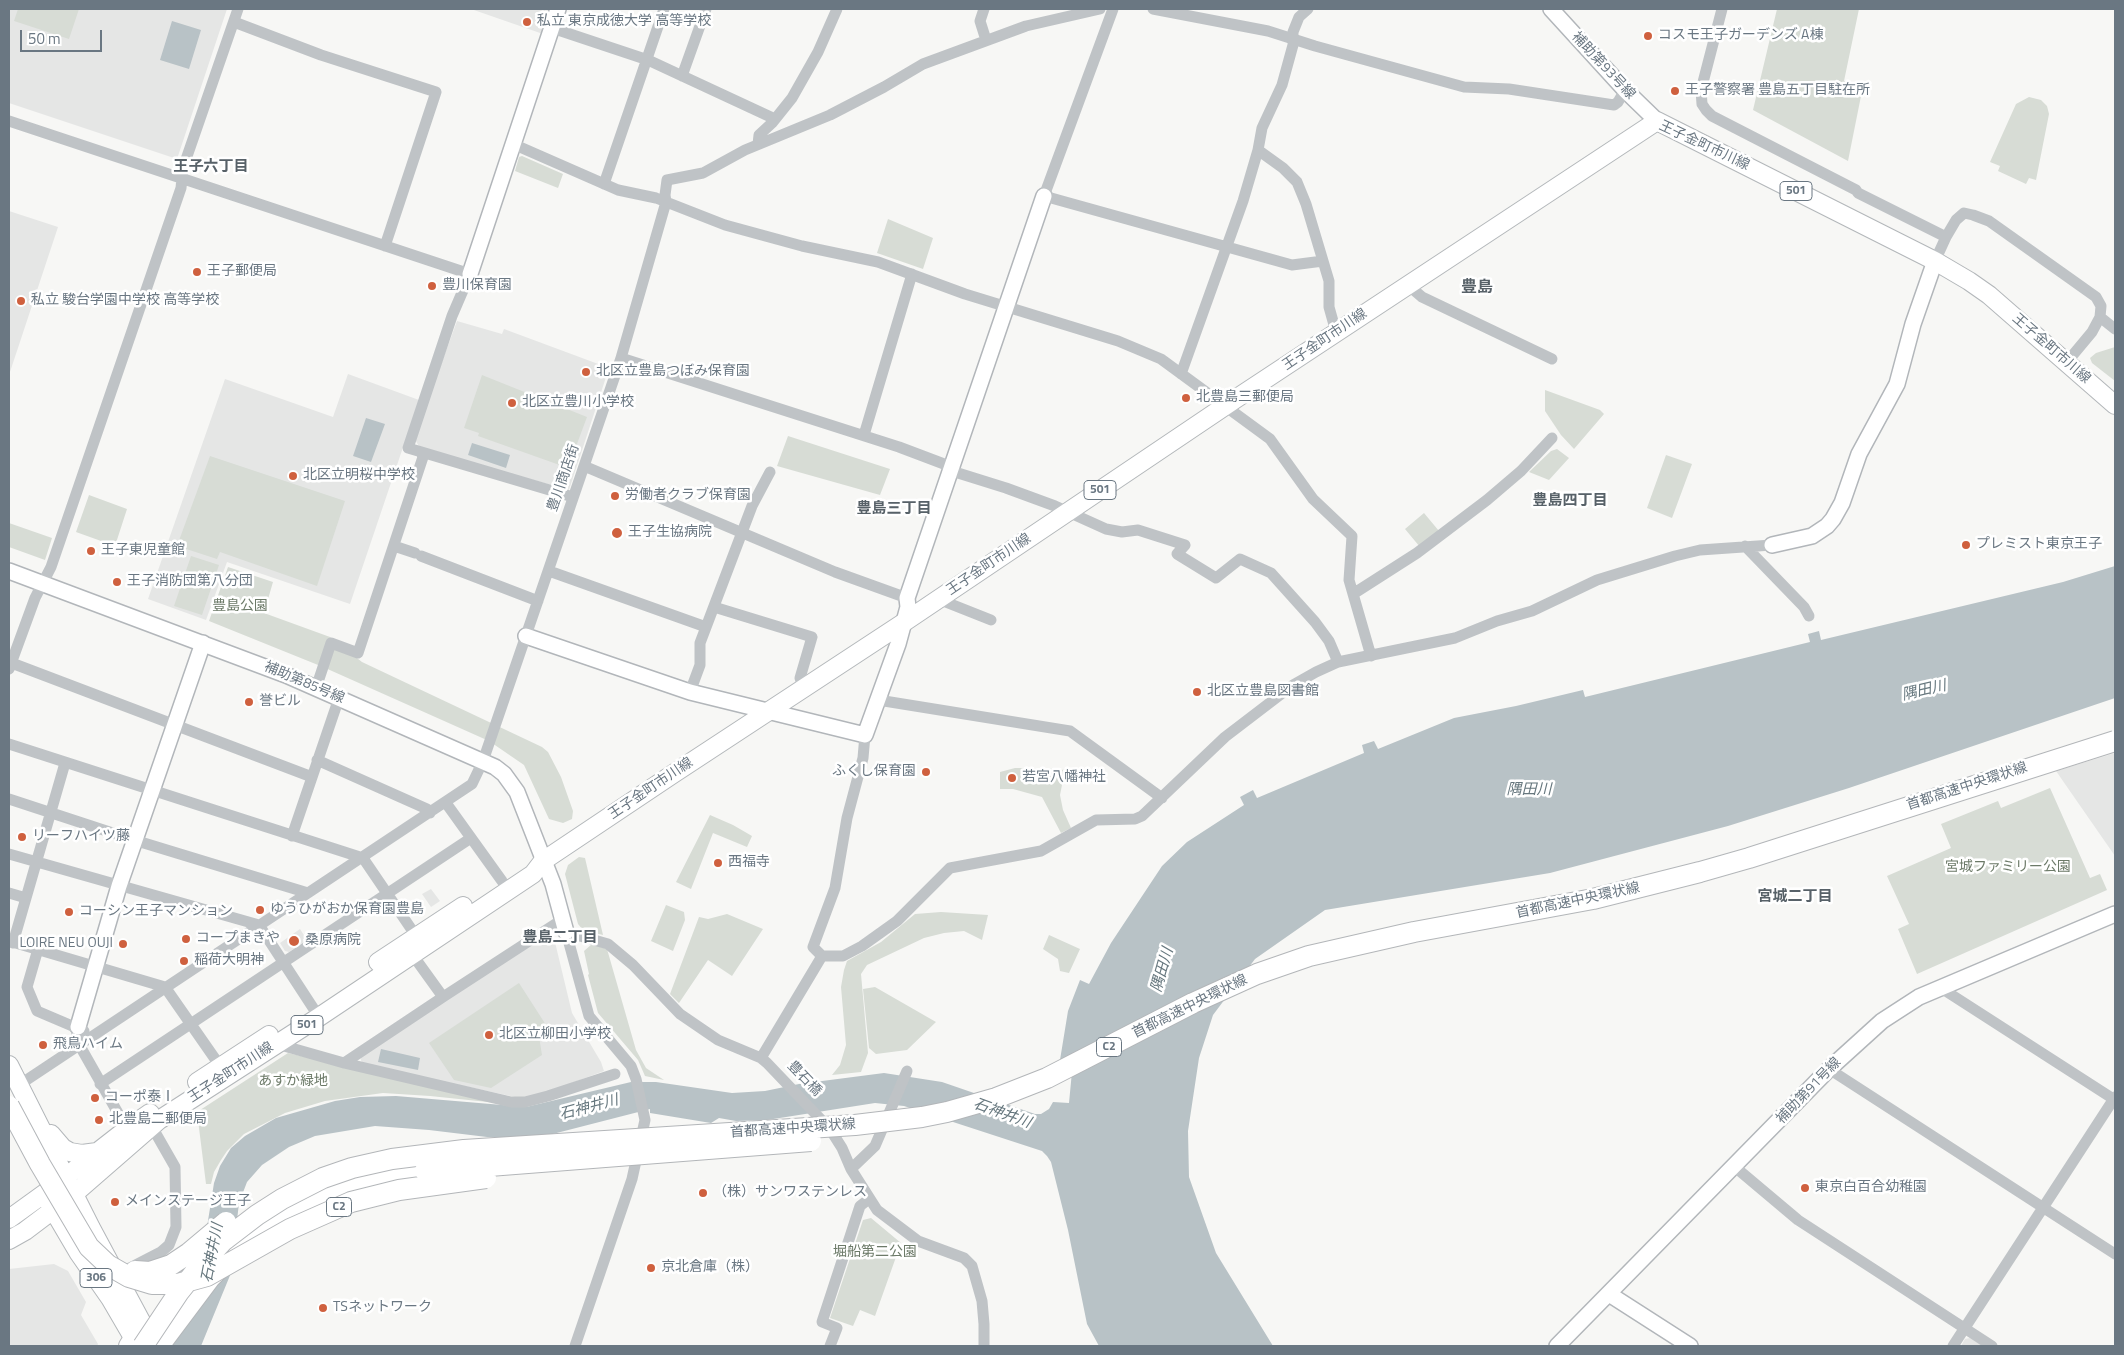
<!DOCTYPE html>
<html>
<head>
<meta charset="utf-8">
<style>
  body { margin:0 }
  #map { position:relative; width:2124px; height:1355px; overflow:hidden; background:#f7f7f5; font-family:"Titillium Web",sans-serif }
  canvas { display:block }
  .frame { position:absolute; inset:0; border:10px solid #6a7782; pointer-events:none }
  .scale { position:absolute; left:20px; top:30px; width:82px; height:22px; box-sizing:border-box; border:2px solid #6a7782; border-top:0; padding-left:6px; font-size:15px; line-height:18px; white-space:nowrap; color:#6a7782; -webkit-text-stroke:4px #fff; paint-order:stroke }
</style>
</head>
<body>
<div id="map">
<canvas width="2124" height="1355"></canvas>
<div class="frame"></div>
<div class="scale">50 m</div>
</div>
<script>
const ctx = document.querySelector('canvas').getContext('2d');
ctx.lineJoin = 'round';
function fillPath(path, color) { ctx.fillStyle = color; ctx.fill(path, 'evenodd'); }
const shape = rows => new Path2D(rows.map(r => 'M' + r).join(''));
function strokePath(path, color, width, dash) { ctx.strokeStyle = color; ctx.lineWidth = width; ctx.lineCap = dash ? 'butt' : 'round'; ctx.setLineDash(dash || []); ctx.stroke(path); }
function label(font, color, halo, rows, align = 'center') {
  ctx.font = font + ' "Titillium Web","Noto Sans JP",sans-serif'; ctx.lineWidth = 5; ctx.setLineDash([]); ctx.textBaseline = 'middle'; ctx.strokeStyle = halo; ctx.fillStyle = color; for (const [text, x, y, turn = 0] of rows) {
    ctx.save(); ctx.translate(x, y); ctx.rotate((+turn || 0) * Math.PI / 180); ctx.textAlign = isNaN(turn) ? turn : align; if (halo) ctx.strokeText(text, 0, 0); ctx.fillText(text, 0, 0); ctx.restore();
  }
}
const built = shape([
  [10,9,227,9,177,159,9,103],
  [471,9,551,9,543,34],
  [9,211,58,227,9,375],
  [457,321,502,334,504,329,609,368,569,490,420,448,414,438],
  [348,374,419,400,350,604,227,562,206,620,148,599,225,379,333,417],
  [2115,753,2115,856,2056,771],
  [431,889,440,901,431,907,422,894],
  [300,929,307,940,289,952,285,951,280,943],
  [545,936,554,938,572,1013,601,1062,604,1071,531,1098,515,1097,362,1064,360,1056],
  [54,1264,68,1271,86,1302,81,1315,98,1344,97,1346,9,1346,9,1269],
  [1970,1338,1983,1346,1961,1346,1965,1339]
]);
const green = shape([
  [18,9,79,9,69,39,14,21],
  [1777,9,1859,9,1844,81,1863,86,1848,161,1753,110],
  [2029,97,2041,100,2047,106,2049,114,2036,180,2029,178,2026,184,1998,171,2000,166,1990,162,2016,104],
  [522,156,563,174,558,188,515,171,519,157],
  [888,219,933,238,923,269,877,253],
  [2115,347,2115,381,2092,363,2090,358,2096,353],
  [482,375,587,417,568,468,478,436,479,433,464,428],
  [1545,390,1600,410,1604,414,1574,449,1561,435,1545,411],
  [788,436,890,469,880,495,777,466],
  [1557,449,1569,458,1549,480,1529,472,1551,451],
  [1666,455,1692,464,1672,518,1647,508],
  [210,456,345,501,317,586,220,552,217,559,177,546],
  [89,495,127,509,115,546,76,532],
  [1424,513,1439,531,1420,547,1405,529],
  [9,523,52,538,45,560,9,547],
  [191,556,219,565,202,615,174,606],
  [228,567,273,582,264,613,330,637,362,662,542,747,548,752,561,777,573,811,572,819,563,823,549,819,524,765,489,741,323,667,209,621],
  [1015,768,1044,768,1065,770,1060,795,1063,810,1071,828,1061,833,1042,797,1013,789,1000,789,1000,772],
  [2050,788,2090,878,2100,874,2107,890,1917,974,1898,929,1909,924,1887,876,1951,848,1941,824,1998,801,2001,808],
  [710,815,733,825,752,836,747,847,713,833,691,889,676,882],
  [579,857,585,858,603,935,583,930,578,924,565,874,568,865],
  [666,905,684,912,685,920,673,951,651,941],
  [941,912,988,915,982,940,964,931,944,933,924,938,867,965,861,974,868,1053,861,1072,832,1075,840,1065,846,1045,841,987,844,970,847,961,881,942,915,914],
  [727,914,763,929,732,976,708,960,679,1003,670,994,699,917,708,919],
  [1049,935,1080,949,1069,973,1060,971,1058,959,1043,949],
  [592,944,607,949,636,1050,646,1068,664,1080,645,1076,638,1060,598,1013,588,975,589,974,584,951],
  [519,983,546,1025,538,1030,542,1055,491,1088,454,1080,429,1043],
  [875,987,936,1022,907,1050,876,1054,869,1048,863,989],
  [288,1053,507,1104,430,1096,383,1093,325,1101,285,1113,244,1134,227,1151,221,1160,214,1172,211,1184,206,1184,197,1112],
  [871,1218,901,1243,875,1316,860,1310,853,1326,830,1318,863,1220]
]);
const water = shape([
  [172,21,201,30,189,69,160,60],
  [366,418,385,424,371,462,353,456],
  [472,443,510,455,506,468,468,455],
  [2115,566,2115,698,1849,788,1728,826,1550,873,1325,910,1255,959,1213,1015,1199,1058,1188,1131,1189,1177,1216,1253,1273,1346,1099,1346,1087,1324,1068,1230,1051,1162,1047,1156,1042,1151,904,1106,875,1103,767,1120,736,1121,719,1118,711,1123,650,1113,650,1109,541,1137,487,1137,429,1130,375,1126,315,1136,289,1147,262,1165,247,1182,239,1203,231,1273,201,1346,163,1346,207,1227,214,1183,220,1166,231,1148,245,1136,276,1118,335,1101,360,1097,396,1096,526,1107,631,1082,656,1082,732,1093,765,1091,799,1084,884,1073,942,1082,1035,1114,1041,1114,1049,1109,1053,1102,1069,1103,1073,1061,1060,1060,1068,1011,1080,980,1089,984,1111,943,1162,866,1187,842,1244,805,1240,797,1253,790,1257,798,1364,753,1362,745,1374,741,1378,749,1454,718,1516,706,1583,690,1585,697,1810,642,1808,634,1819,631,1821,640,2063,582],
  [381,1049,420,1058,418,1070,378,1062]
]);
const street = shape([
  [984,9,980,21,986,40],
  [1113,9,1044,196,1292,265,1323,261],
  [1153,9,1268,31,1315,46,1464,87,1509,89,1614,105,1618,102,1625,90],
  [1722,9,1701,90,1702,104,1706,110,1712,116,1856,190,1858,193,1946,237],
  [234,22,321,55,436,92,385,246],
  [552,28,648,60,775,119],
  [682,76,706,9],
  [9,121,470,274,452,316,408,448,573,497],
  [513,144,618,190,656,198,725,225,802,246,878,262,965,294,1118,341,1161,359,1270,439,1313,499,1352,536,1349,580,1371,656],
  [758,144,759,135,772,123,792,98,818,52,837,9],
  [1258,150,1283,168,1297,182,1306,204,1329,281,1329,307,1336,332],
  [604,184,664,9],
  [1935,261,1946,237,1956,220,1964,213,1973,215,1989,221,2096,297,2101,306,2100,317,2092,332,2067,362],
  [1408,285,1422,297,1552,359],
  [2100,317,2115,329],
  [621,358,899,447,944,464,958,473,1006,488,1055,506,1106,529,1122,532,1138,530,1185,545,1177,554,1216,578,1240,559,1271,573,1315,622,1329,641,1338,662],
  [1181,374,1243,201,1258,150,1262,128,1282,85,1293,45,1293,32,1299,17,1308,9],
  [864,435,912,274],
  [584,466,835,572,907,598],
  [394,546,415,553],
  [1745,546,1804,607,1809,616],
  [421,556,538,601],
  [549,571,706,627],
  [1353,594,1417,553,1487,500,1521,471,1552,438],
  [938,599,991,620],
  [714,607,812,637,800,678,803,687],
  [9,662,312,777],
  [9,669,35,598,51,567,73,503,181,188,183,168,238,9],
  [316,688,331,643,358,653,423,457,421,452],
  [690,692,700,665,700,643,752,506,770,472],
  [878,700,1070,731,1162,798],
  [9,744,363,858,416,936],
  [317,760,427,809,430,813],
  [9,799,134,840,308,893],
  [446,803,502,881],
  [292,836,339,698],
  [9,854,259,925,319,1017],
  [9,893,26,898],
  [566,932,608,944,633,965,680,1014,718,1040,761,1058,767,1063,830,1129,842,1148,851,1169,875,1146,907,1071],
  [566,932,589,1016,631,1066,636,1079,645,1120,632,1179,575,1346],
  [9,941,165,987,220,1066],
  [13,943,65,763],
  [38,949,27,987,37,1011,84,1031],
  [822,956,813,947,835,888,847,818,863,758,865,735],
  [1941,988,2115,1100],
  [443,997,563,919],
  [78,1027,76,1039,127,1129],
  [277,1044,344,1063,511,1102,525,1102,548,1096,615,1074],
  [761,1058,822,956,843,956,862,946,897,921,950,868,1041,851,1096,820,1135,819,1142,816,1225,737,1293,685,1316,672,1338,662,1455,638,1497,621,1532,611,1597,580,1675,556,1700,550,1772,545],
  [344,1063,443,997,412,954],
  [1829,1069,2115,1254],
  [100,1084,471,838],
  [19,1085,472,784,483,761,621,358,666,202,665,195,667,180,703,173,745,150,830,115,884,87,923,64,1026,26,1100,9],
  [1735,1167,1798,1220,1992,1346],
  [851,1169,877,1210,918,1241,964,1258,972,1266,982,1301,984,1324,984,1346],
  [130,1268,161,1252,169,1245,176,1227,175,1167,151,1125],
  [830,1346,837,1328,822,1322,860,1206,869,1199],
  [1953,1346,2115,1097]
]);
const secondary = shape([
  [1551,9,1625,90,1657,121],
  [470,274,558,9],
  [1772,545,1812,536,1827,526,1833,519,1842,503,1859,454,1897,384,1913,324,1935,261],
  [9,571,286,675,495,767,504,774,517,792,553,884,566,932],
  [526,636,690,692,865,735,898,644,908,607,907,598,1044,196],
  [78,1027,119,886,203,643],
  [1609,1294,1690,1346],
  [1557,1346,1829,1069,1882,1021,1919,997,2115,914]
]);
const primary = shape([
  [378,962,463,906],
  [9,1065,91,1228,150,1338],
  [197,1082,269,1035],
  [51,1134,63,1148,70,1152,82,1154,97,1152],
  [48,1201,78,1252,110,1298,138,1346],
  [9,1219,45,1193,127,1129,150,1113],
  [9,1240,25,1231,74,1194,159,1120,319,1017,533,874,543,861,673,774,903,623,1237,398,1657,121,1935,261,1969,281,1989,295,2115,405]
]);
const highway = shape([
  [129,1346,143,1325],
  [159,1346,210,1278,235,1253,268,1227,303,1207,344,1189,384,1178,425,1171]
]);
const highwayBridge = shape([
  [9,1106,40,1164,89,1247,108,1265,129,1277,152,1284,178,1284,207,1276,290,1229,351,1202,399,1190,486,1178],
  [425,1171,811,1141],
  [135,1271,150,1272,171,1265,189,1253,226,1222],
  [143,1346,179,1292,199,1267,223,1241,257,1215,282,1199,323,1178,352,1168,392,1159,464,1150,855,1125,922,1117,947,1112,996,1098,1047,1078,1193,1003,1257,974,1309,956,1414,932,1593,899,1700,872,1749,858,2115,741]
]);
const markers = [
  [527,22,5,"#cf603e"],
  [1648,36,5,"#cf603e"],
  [1675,91,5,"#cf603e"],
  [197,272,5,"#cf603e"],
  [432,286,5,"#cf603e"],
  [21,301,5,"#cf603e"],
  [586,372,5,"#cf603e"],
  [1186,398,5,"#cf603e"],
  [512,403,5,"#cf603e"],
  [293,476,5,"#cf603e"],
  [615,496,5,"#cf603e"],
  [617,533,6,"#cf603e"],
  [1966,545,5,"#cf603e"],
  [91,551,5,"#cf603e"],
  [117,582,5,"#cf603e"],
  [1197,692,5,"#cf603e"],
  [249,702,5,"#cf603e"],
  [926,772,5,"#cf603e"],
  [1012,778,5,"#cf603e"],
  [22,837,5,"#cf603e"],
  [718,863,5,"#cf603e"],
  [260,910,5,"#cf603e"],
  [69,912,5,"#cf603e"],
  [186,939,5,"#cf603e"],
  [294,941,6,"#cf603e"],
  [123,944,5,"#cf603e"],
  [184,961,5,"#cf603e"],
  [489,1035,5,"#cf603e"],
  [43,1045,5,"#cf603e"],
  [95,1098,5,"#cf603e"],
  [99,1120,5,"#cf603e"],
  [1805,1188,5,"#cf603e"],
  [703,1193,5,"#cf603e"],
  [115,1202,5,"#cf603e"],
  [651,1268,5,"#cf603e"],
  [323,1308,5,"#cf603e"]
];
const shields = [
  [1796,191,32],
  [1100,490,32],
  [307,1025,32],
  [1109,1047,25],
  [339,1207,25],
  [96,1278,32]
];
const shieldNames = [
  ["501",1796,191],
  ["501",1100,490],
  ["501",307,1025],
  ["C2",1109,1047],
  ["C2",339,1207],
  ["306",96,1278]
];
const poiNames = [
  ["私立 東京成徳大学 高等学校",537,22],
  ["コスモ王子ガーデンズ A棟",1658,36],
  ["王子警察署 豊島五丁目駐在所",1685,91],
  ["王子郵便局",207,272],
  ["豊川保育園",442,286],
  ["私立 駿台学園中学校 高等学校",31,301],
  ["北区立豊島つぼみ保育園",596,372],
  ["北豊島三郵便局",1196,398],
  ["北区立豊川小学校",522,403],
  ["北区立明桜中学校",303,476],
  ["労働者クラブ保育園",625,496],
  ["王子生協病院",628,533],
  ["プレミスト東京王子",1976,545],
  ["王子東児童館",101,551],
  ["王子消防団第八分団",127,582],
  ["北区立豊島図書館",1207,692],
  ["誉ビル",259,702],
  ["ふくし保育園",916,772,"right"],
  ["若宮八幡神社",1022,778],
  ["リーフハイツ藤",32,837],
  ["西福寺",728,863],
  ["ゆうひがおか保育園豊島",270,910],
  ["コーシン王子マンション",79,912],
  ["コープまきや",196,939],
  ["桑原病院",305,941],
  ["LOIRE NEU OUJI",113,944,"right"],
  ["稲荷大明神",194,961],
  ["北区立柳田小学校",499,1035],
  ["飛鳥ハイム",53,1045],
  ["コーポ泰Ⅰ",105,1098],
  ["北豊島二郵便局",109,1120],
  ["東京白百合幼稚園",1815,1188],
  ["（株）サンワステンレス",713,1193],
  ["メインステージ王子",125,1202],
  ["京北倉庫（株）",661,1268],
  ["TSネットワーク",333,1308]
];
const streetNames = [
  ["補助第93号線",1603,66,47],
  ["王子金町市川線",1704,146,25],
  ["王子金町市川線",1325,340,-34],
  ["王子金町市川線",2051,349,41],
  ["豊川商店街",564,478,-71],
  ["王子金町市川線",989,565,-34],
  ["補助第85号線",304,683,23],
  ["首都高速中央環状線",1967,787,-18],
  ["王子金町市川線",651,789,-34],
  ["首都高速中央環状線",1578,901,-12],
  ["首都高速中央環状線",1190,1007,-26],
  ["王子金町市川線",231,1073,-33],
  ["豊石橋",804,1079,46],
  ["補助第91号線",1809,1091,-46],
  ["首都高速中央環状線",793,1129,-4]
];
const parkNames = [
  ["豊島公園",240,607],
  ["宮城ファミリー公園",2008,868],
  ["あすか緑地",293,1082],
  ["堀船第二公園",875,1253]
];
const neighbourhoodNames = [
  ["王子六丁目",211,167],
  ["豊島四丁目",1570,501],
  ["豊島三丁目",894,509],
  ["宮城二丁目",1795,897],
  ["豊島二丁目",560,938]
];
const waterNames = [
  ["隅田川",1924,691,-13],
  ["隅田川",1529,790],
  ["隅田川",1163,970,-74],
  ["石神井川",589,1108,-15],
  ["石神井川",1002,1114,20],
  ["石神井川",213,1253,-79]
];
const quarterNames = [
  ["豊島",1477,288]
];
fillPath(built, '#e5e6e5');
fillPath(green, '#d7dcd5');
fillPath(water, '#b8c2c6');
strokePath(secondary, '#b2b6ba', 18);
strokePath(primary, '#b3b7ba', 20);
strokePath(highway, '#b3b6b9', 22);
strokePath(street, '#bfc3c6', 11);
strokePath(secondary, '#fff', 15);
strokePath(primary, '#fff', 18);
strokePath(highway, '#fff', 20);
strokePath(highwayBridge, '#b3b6b9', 22, []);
strokePath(highwayBridge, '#fff', 20);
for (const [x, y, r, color] of markers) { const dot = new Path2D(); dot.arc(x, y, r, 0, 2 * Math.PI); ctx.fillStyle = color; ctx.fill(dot); strokePath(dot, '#fff', 2); }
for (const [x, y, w] of shields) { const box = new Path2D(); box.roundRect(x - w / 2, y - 9.5, w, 19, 4); ctx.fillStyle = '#fff'; ctx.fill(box); strokePath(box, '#6a7782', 1); }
label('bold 12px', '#6a7782', null, shieldNames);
label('14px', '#6a7782', '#fff', poiNames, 'left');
label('14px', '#6a7782', '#fff', streetNames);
label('14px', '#6c7a68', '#fff', parkNames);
label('bold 15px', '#576168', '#fff', neighbourhoodNames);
label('italic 15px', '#66777e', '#fff', waterNames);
label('bold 16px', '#576168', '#fff', quarterNames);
</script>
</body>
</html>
